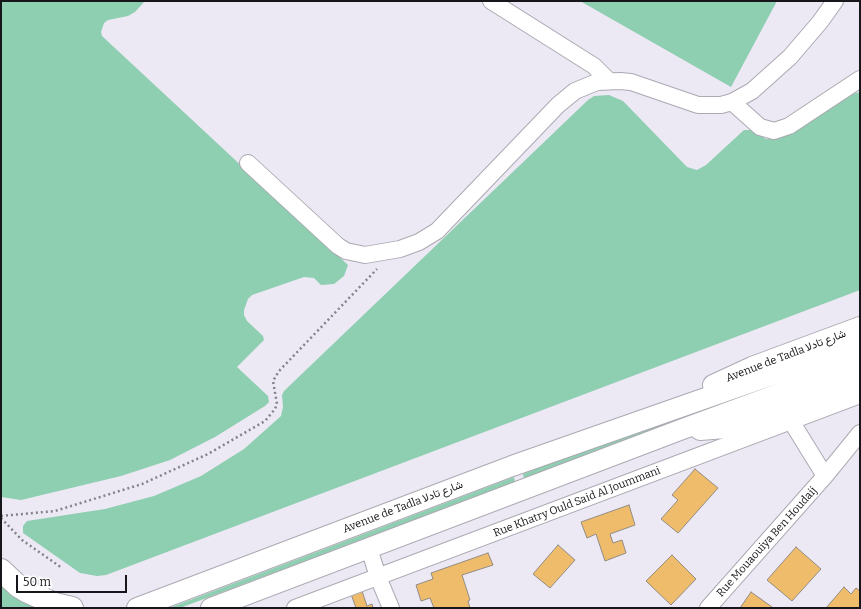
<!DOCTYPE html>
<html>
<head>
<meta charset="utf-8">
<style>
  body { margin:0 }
  #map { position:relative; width:861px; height:609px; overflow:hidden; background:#ece9f4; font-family:Bitter,serif }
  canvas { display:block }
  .frame { position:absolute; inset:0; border:2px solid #17161a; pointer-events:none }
  .scale { position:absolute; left:16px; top:575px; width:111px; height:18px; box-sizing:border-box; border:2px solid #17161a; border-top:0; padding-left:5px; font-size:12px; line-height:14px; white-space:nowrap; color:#17161a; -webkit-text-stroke:3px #fff; paint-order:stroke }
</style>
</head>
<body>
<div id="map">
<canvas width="861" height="609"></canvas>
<div class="frame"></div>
<div class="scale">50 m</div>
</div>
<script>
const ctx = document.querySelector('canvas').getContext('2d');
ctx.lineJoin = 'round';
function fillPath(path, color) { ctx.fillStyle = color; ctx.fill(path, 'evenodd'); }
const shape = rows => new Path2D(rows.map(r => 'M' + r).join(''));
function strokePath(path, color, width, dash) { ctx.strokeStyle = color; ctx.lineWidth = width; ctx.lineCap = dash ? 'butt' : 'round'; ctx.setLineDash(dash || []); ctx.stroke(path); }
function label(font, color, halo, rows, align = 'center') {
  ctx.font = font + ' Bitter,Vazirmatn,serif'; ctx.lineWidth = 3; ctx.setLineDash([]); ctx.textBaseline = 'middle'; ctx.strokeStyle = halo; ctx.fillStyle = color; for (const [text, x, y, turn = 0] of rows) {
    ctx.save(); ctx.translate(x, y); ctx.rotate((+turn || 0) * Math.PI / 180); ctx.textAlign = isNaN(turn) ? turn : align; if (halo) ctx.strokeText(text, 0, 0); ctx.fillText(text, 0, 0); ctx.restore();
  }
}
const green = shape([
  [1,1,145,1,135,12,128,16,108,20,104,23,101,32,102,36,348,265,344,276,334,284,321,285,314,278,304,277,252,295,248,299,244,310,244,315,247,321,263,336,264,340,237,367,268,396,269,402,265,406,215,437,170,460,121,476,21,500,1,497],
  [580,1,777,1,731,87],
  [860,92,860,290,106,575,97,576,80,573,23,533,23,526,27,521,105,509,154,496,201,476,244,449,281,416,283,407,282,395,284,391,588,100,594,96,609,95,623,101,687,167,697,170,706,165,744,130,752,130,766,139,775,139,852,94],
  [707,410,617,443,524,479,523,474,570,455,615,439],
  [514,477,515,482,180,608,169,608],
  [1,579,44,608,1,608]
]);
const building = shape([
  [695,469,718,488,678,533,661,519,678,500,672,495,695,469],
  [629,505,635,525,610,534,613,543,622,540,626,553,605,561,596,534,587,538,581,522,629,505],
  [558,545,575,560,550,588,533,574,558,545],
  [796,547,821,569,792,601,767,580,796,547],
  [488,553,493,565,462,575,470,600,468,601,470,608,434,608,430,598,421,601,416,585,433,579,431,573,488,553],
  [672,555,696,579,671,605,646,581,672,555],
  [844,587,851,594,856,588,860,591,860,608,826,608,844,587],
  [362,591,367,606,372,604,373,608,356,608,351,594,362,591],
  [751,592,772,607,772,608,740,608,751,592]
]);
const path = shape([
  [1,516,55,511,142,484,208,454,265,421,275,409,277,404,273,381,279,371,377,269],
  [1,518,22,540,62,568]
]);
const minor = shape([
  [491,1,594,66,609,81],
  [732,102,760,127,774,131,789,126,860,79],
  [248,163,338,246,346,251,365,255,400,249,419,242,437,231,558,105,575,91,597,82,620,81,631,82,698,105,721,105,732,102,752,91,790,57,820,22,835,1],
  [791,421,825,476],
  [369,548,378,577,391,608],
  [295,608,860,395],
  [708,608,825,476,860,433]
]);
const major = shape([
  [713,385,752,367,860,327],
  [700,430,725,428,755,421,860,382],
  [137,608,512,466,860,344],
  [211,608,680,430,860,364]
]);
const highway = shape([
  [1,570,18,586,28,592,55,604,72,608]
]);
const streetNames = [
  ["Avenue de Tadla شارع تادلا",786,356,-21],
  ["Rue Khatry Ould Said Al Joummani",577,502,-21],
  ["Avenue de Tadla شارع تادلا",403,507,-21],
  ["Rue Mouaouiya Ben Houdaij",767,542,-48]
];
fillPath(green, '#8eceb1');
fillPath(building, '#efbc6c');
strokePath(building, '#918b83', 1);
strokePath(minor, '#aba9b2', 18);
strokePath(major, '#aba9b2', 22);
strokePath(highway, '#aba9b2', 24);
strokePath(path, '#84828a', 2.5, [2, 3]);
strokePath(minor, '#fff', 16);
strokePath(major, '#fff', 20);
strokePath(highway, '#fff', 22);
label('11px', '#17161a', '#fff', streetNames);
</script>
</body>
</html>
